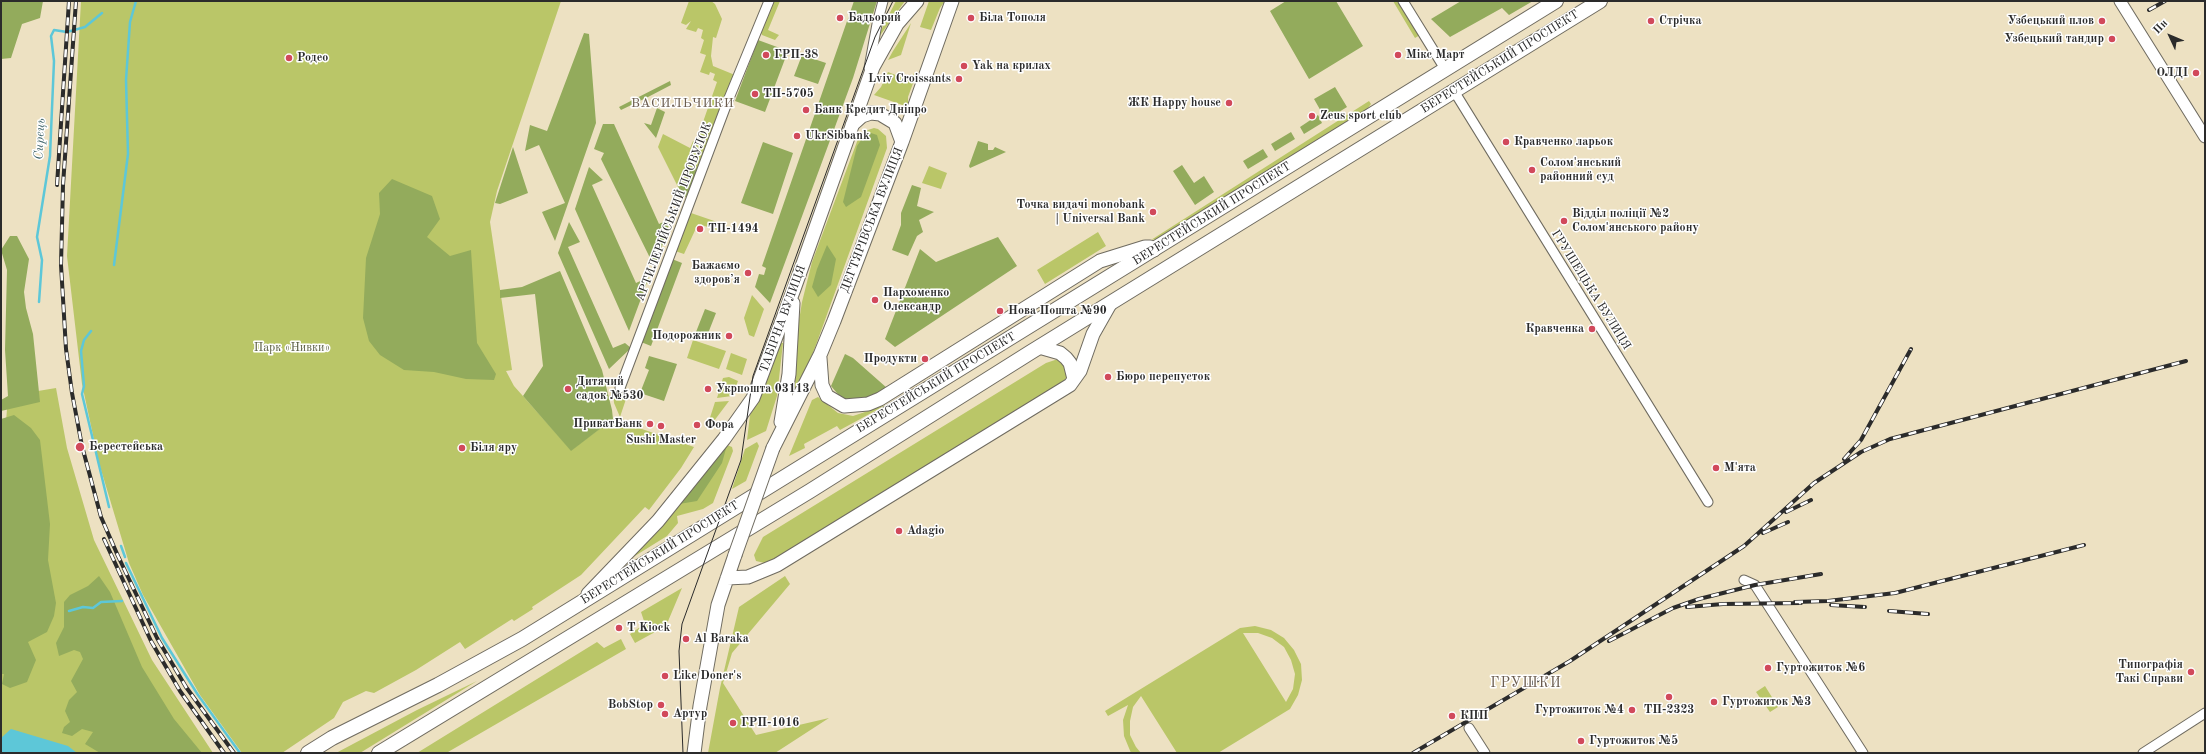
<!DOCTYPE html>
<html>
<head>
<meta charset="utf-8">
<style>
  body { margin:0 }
  #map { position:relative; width:2206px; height:754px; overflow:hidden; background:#ede1c2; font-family:"Old Standard TT",serif }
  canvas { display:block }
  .frame { position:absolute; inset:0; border:2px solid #2b2b2b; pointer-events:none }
  .north { position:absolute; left:2150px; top:16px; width:40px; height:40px; -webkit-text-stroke:3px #fff; paint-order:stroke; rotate:314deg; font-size:11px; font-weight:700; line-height:16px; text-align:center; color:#2b2b2b }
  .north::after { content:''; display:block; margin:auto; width:14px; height:18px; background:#2b2b2b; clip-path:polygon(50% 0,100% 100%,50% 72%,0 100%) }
</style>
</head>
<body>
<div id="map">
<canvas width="2206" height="754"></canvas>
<div class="frame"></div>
<div class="north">Пн</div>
</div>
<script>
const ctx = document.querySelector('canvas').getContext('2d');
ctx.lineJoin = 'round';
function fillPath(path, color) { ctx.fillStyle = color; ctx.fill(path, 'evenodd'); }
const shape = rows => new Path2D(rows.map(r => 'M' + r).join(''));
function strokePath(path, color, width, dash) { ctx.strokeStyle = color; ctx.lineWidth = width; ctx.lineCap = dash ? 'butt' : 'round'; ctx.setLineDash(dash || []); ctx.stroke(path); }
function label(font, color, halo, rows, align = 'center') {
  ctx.font = font + ' "Old Standard TT",serif'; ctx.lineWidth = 3; ctx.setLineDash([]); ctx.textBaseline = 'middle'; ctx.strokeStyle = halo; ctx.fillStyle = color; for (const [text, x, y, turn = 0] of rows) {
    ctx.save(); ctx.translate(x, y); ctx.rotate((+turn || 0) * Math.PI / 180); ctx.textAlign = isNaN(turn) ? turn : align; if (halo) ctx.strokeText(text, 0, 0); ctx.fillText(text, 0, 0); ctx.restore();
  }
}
const green = shape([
  [81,1,561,1,497,191,490,222,512,370,506,371,514,386,571,450,613,419,694,447,681,468,649,510,645,507,581,575,532,607,533,609,514,621,512,619,465,649,460,642,416,670,374,693,366,691,343,702,334,718,282,753,242,753,200,695,143,595,129,563,99,463,82,384,67,256],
  [689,1,711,1,715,4,722,19,716,38,713,37,711,56,713,66,735,75,700,168,678,187,658,147,663,134,690,148,693,141,696,142,717,82,713,80,715,74,710,72,709,75,700,72,706,55,700,53,704,40,701,38,703,30,698,28,696,32,686,29,691,21,686,25,681,23],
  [772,1,780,1,768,30,779,35,775,40,762,35,761,33],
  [896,1,905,1,879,37,878,36],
  [929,1,945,1,940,8,931,30,920,27],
  [1393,1,1399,1,1420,35,1415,38],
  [911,23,901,55,888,60,893,51],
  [888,72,911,81,914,73,915,78,908,97,908,107,874,95,881,87],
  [1369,101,1371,104,1364,113,1165,237,1151,240],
  [874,128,878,129,886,136,887,148,816,345,790,410,798,327,802,302,812,262,858,139,868,130],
  [929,166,947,173,941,189,922,183],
  [691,213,723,224,721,231,698,224,684,254,675,251],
  [1098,232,1106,246,1045,284,1037,270],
  [752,295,764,309,754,337,749,335,744,318],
  [693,340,726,351,719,369,687,358],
  [781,343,783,343,777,396,766,431,747,440,750,415],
  [731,353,747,359,742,375,726,369],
  [1058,359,1062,361,1068,371,1067,377,1062,383,769,564,756,561,754,555,763,537,1046,363],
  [729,377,738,381,732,396,717,398,723,378],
  [56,388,67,448,94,540,152,660,213,753,1,753,1,487,8,396],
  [613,389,627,396,620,417,614,403],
  [818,397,838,413,853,416,886,405,840,430,837,426,804,444,805,448,789,456,812,400],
  [729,401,711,425,708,424,715,402],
  [757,442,759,446,746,481,732,489,745,449],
  [727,445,732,447,733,451,713,503,703,509,677,516,678,523,667,536,630,559],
  [785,576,790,584,732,653,723,683,756,735,829,718,775,753,708,753,720,688,739,607],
  [682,588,666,626,635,643,630,634,643,625,644,621,641,612],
  [1255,626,1271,630,1284,638,1294,650,1301,664,1302,680,1298,695,1290,709,1218,753,1177,753,1141,696,1133,707,1130,721,1130,735,1136,747,1141,753,1131,753,1124,736,1123,720,1128,705,1108,716,1105,711,1240,628],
  [1243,633,1258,633,1272,638,1284,647,1291,660,1295,674,1293,689,1286,702],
  [621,639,626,649,448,752,417,753,597,642,604,648],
  [477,681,360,753,336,753,417,710],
  [1765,686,1778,707,1770,712,1756,692]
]);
const forest = shape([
  [1,1,43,1,40,18,22,24,11,58,1,59],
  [854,1,877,1,853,78,770,303,755,287,759,274,764,275,766,268,762,266],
  [1286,1,1336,1,1363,46,1309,79,1270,11],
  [1461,1,1533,1,1509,15,1502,8,1450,37,1431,19],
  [584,33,589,34,596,123,555,241,542,212,565,203,539,145,525,151,530,125,547,131],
  [758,40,788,51,765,112,735,101],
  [802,55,826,63,818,84,794,76],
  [670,81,671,85,648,97,621,110,619,107],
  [1335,87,1347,107,1326,120,1314,99],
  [657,108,665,112,656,138,644,123,651,125],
  [1318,115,1322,123,1304,134,1300,127],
  [603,124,614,124,659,224,671,218,655,268,601,159,604,153,594,149],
  [1291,132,1295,139,1275,151,1271,144],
  [866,133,871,133,877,135,880,145,861,197,846,207,843,202,857,146],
  [978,141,988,144,988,150,993,150,995,147,1006,152,970,168,969,166],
  [763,142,793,153,773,214,741,203],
  [513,147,528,193,500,204,495,203],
  [1263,149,1268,157,1248,169,1243,161],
  [1182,165,1194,183,1204,176,1214,192,1195,205,1173,171],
  [589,167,603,180,592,185,636,283,649,277,629,331,575,209],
  [689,167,700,168,687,199,678,187,686,180],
  [392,179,432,196,440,219,427,237,450,256,471,250,477,343,496,374,494,380,466,379,434,372,404,370,380,355,369,341,363,318,366,258,380,214,379,193],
  [912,185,921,188,917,206,934,212,919,220,923,232,917,236,908,256,892,250,901,225,901,213],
  [569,222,580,242,568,247,613,348,625,343,631,348,609,369,558,253],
  [10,236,17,236,29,259,24,292,26,308,33,334,40,402,1,411,1,400,8,396,5,350,7,270,1,250],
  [998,237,1017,266,895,347,885,339,920,249,936,262],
  [827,245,836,259,831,285,818,297,812,287,817,269],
  [672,259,682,263,651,346,641,342],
  [560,271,602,370,612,410,613,419,571,451,523,396,543,366,535,294,500,298,500,290,522,287],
  [705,309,716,313,707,336,696,332],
  [845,354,853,358,887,388,865,401,842,399,831,386],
  [649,356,677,364,664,401,640,393,649,370,645,368],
  [14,415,31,428,40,440,50,524,48,560,56,603,54,616,47,632,28,642,36,660,27,682,10,688,2,684,4,674,1,674,1,419],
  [727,445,722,463,697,501,679,504],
  [99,576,110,592,142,667,174,719,202,753,100,753,85,744,93,732,82,729,72,736,62,733,64,727,70,722,65,711,69,700,77,692,71,681,83,659,80,652,74,650,59,656,56,643,64,627,64,602,70,595,88,586]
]);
const water = shape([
  [11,729,68,746,77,753,1,753,1,738]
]);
const stream = shape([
  [114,265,128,154,126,80,130,22,136,1],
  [39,302,42,260,37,237,50,156,54,61,51,36,54,30,67,32,85,27,102,13],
  [91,331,84,340,81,351,84,386,82,394,109,507],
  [121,546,125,557],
  [126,563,162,638,198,695,240,753],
  [69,611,83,607,93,608,101,602,122,601]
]);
const minor = shape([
  [1403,1,1445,69],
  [869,68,877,24,883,1],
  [1454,91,1708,502],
  [620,388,727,103,769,1],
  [1744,580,1755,585,1863,753],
  [1469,728,1485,753],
  [2143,753,2205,713]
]);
const tertiary = shape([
  [2120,1,2205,137]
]);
const secondary = shape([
  [852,125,862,116,871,113,880,114,895,123,902,142],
  [1039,347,1060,353,1066,358,1070,363,1074,379],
  [820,358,822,385,827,396,844,406,868,404,880,399,1100,261,1145,247,1150,247,1154,250],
  [781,422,789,374,793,303],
  [773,448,820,355,834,321,902,142,952,1],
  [727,578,748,577,777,565,1070,385,1080,371,1093,334,1110,304],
  [588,594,658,521,724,439,753,398,794,289,873,67,897,24,917,1],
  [694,753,700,706,718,605,735,555]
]);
const primary = shape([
  [308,753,332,738,438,685,522,639,1556,1],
  [379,753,810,491,1031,352,1600,1]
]);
const tram = shape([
  [683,753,679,651,682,624,741,460,753,376,875,37,893,1]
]);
const rail = shape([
  [76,1,63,185,61,265,66,349,72,393,82,446,101,517,118,556,157,638,186,687,234,753],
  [2149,10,2165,1],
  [57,185,69,1],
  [1844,459,1861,440,1911,349],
  [1786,512,1811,500],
  [1763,533,1788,522],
  [104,539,151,641,180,691,224,753],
  [1795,602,1828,601,1895,593,2084,545],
  [1831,605,1865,607],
  [1687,607,1723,604,1801,603],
  [1889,611,1928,614],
  [1609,641,1673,608,1699,599,1755,585,1821,574],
  [1413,753,1570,661,1744,546,1814,483,1861,452,1890,439,2186,361]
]);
const secondaryBridge = shape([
  [735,555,773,448]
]);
const markers = [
  [840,18,4,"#d1495b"],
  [971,18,4,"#d1495b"],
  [1651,21,4,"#d1495b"],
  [2102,21,4,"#d1495b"],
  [2112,39,4,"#d1495b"],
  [766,55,4,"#d1495b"],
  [1398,55,4,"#d1495b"],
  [289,58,4,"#d1495b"],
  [964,66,4,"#d1495b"],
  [2196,73,4,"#d1495b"],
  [959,79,4,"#d1495b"],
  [755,94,4,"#d1495b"],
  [1229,103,4,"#d1495b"],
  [806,110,4,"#d1495b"],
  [1312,116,4,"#d1495b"],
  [797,136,4,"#d1495b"],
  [1506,142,4,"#d1495b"],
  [1532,170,4,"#d1495b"],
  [1153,212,4,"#d1495b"],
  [1564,221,4,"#d1495b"],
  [700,229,4,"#d1495b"],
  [748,273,4,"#d1495b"],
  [875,300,4,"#d1495b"],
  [1000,311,4,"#d1495b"],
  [1592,329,4,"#d1495b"],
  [729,336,4,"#d1495b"],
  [925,359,4,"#d1495b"],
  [1108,377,4,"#d1495b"],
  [568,389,4,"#d1495b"],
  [708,389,4,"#d1495b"],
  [650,424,4,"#d1495b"],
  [697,425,4,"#d1495b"],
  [661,426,4,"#d1495b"],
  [80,447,5,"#d1495b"],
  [462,448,4,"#d1495b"],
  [1716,468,4,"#d1495b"],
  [899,531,4,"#d1495b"],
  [619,628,4,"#d1495b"],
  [686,639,4,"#d1495b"],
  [1768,668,4,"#d1495b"],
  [2191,672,4,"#d1495b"],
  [665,676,4,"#d1495b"],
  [1669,697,4,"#d1495b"],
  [1714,702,4,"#d1495b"],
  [661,705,4,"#d1495b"],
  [1632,710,4,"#d1495b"],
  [665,714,4,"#d1495b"],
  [1452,716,4,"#d1495b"],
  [733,723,4,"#d1495b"],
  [1581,741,4,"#d1495b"]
];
const poiNames = [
  ["Бадьорий",848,18],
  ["Біла Тополя",979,18],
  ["Стрічка",1659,21],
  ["Узбецький плов",2094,21,"right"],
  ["Узбецький тандир",2104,39,"right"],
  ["ГРП-38",774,55],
  ["Мікс Март",1406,55],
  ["Родео",297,58],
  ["Yak на крилах",972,66],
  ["ОЛДІ",2188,73,"right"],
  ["Lviv Croissants",951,79,"right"],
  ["ТП-5705",763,94],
  ["ЖК Happy house",1221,103,"right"],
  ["Банк Кредит Дніпро",814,110],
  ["Zeus sport club",1320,116],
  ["UkrSibbank",805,136],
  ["Кравченко ларьок",1514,142],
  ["Солом'янський",1540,163],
  ["районний суд",1540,177],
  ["Точка видачі monobank",1145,205,"right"],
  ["| Universal Bank",1145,219,"right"],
  ["Відділ поліції №2",1572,214],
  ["Солом'янського району",1572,228],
  ["ТП-1494",708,229],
  ["Бажаємо",740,266,"right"],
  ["здоровʼя",740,280,"right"],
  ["Пархоменко",883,293],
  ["Олександр",883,307],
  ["Нова Пошта №90",1008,311],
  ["Кравченка",1584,329,"right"],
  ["Подорожник",721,336,"right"],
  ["Продукти",917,359,"right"],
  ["Бюро перепусток",1116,377],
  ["Дитячий",576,382],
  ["садок №530",576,396],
  ["Укрпошта 03113",716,389],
  ["ПриватБанк",642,424,"right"],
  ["Фора",705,425],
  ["Sushi Master",661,440,"center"],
  ["Берестейська",89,447],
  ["Біля яру",470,448],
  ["М'ята",1724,468],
  ["Adagio",907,531],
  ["T Kiock",627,628],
  ["Al Baraka",694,639],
  ["Типографія",2183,665,"right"],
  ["Такі Справи",2183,679,"right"],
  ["Гуртожиток №6",1776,668],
  ["Like Doner's",673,676],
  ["Гуртожиток №3",1722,702],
  ["BobStop",653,705,"right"],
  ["Гуртожиток №4",1624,710,"right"],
  ["ТП-2323",1669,710,"center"],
  ["Артур",673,714],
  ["КПП",1460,716],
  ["ГРП-1016",741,723],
  ["Гуртожиток №5",1589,741]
];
const streetNames = [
  ["БЕРЕСТЕЙСЬКИЙ ПРОСПЕКТ",1500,62,-32],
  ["АРТИЛЕРІЙСЬКИЙ ПРОВУЛОК",674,212,-69],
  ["БЕРЕСТЕЙСЬКИЙ ПРОСПЕКТ",1212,214,-32],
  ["ДЕГТЯРІВСЬКА ВУЛИЦЯ",872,220,-69],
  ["ГРУШЕЦЬКА ВУЛИЦЯ",1591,290,58],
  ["ТАБІРНА ВУЛИЦЯ",783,319,-70],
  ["БЕРЕСТЕЙСЬКИЙ ПРОСПЕКТ",936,383,-31],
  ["БЕРЕСТЕЙСЬКИЙ ПРОСПЕКТ",660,553,-32]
];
const parkNames = [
  ["Парк «Нивки»",292,348]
];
const neighbourhoodNames = [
  ["ВАСИЛЬЧИКИ",683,104]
];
const waterNames = [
  ["Сирець",40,139,-87]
];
const quarterNames = [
  ["ГРУШКИ",1526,683]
];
fillPath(green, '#bac668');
fillPath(forest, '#93ab5c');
fillPath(water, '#5dc7d8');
strokePath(stream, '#5dc7d8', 2.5);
strokePath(minor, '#6f6b60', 11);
strokePath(tertiary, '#6f6b60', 13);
strokePath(secondary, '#6f6b60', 15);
strokePath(primary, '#6f6b60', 16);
strokePath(minor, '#fff', 9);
strokePath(tertiary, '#fff', 11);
strokePath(secondary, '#fff', 13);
strokePath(primary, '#fff', 14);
strokePath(tram, '#2b2b2b', 1);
strokePath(rail, '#2b2b2b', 4);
strokePath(rail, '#fff', 2.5, [8]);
strokePath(secondaryBridge, '#6f6b60', 15, []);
strokePath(secondaryBridge, '#fff', 13);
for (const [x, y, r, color] of markers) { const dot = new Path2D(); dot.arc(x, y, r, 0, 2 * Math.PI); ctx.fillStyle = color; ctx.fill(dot); strokePath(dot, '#fff', 1.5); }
label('bold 12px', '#2b2b2b', '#fff', poiNames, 'left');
label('12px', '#2b2b2b', '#fff', streetNames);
label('12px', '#565a3d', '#fff', parkNames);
ctx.letterSpacing = '1px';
label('13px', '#6a5b4d', '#fff', neighbourhoodNames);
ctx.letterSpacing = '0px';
label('italic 13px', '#3c6268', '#fff', waterNames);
ctx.letterSpacing = '1px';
label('14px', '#6a5b4d', '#fff', quarterNames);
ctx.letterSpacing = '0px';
</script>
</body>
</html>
